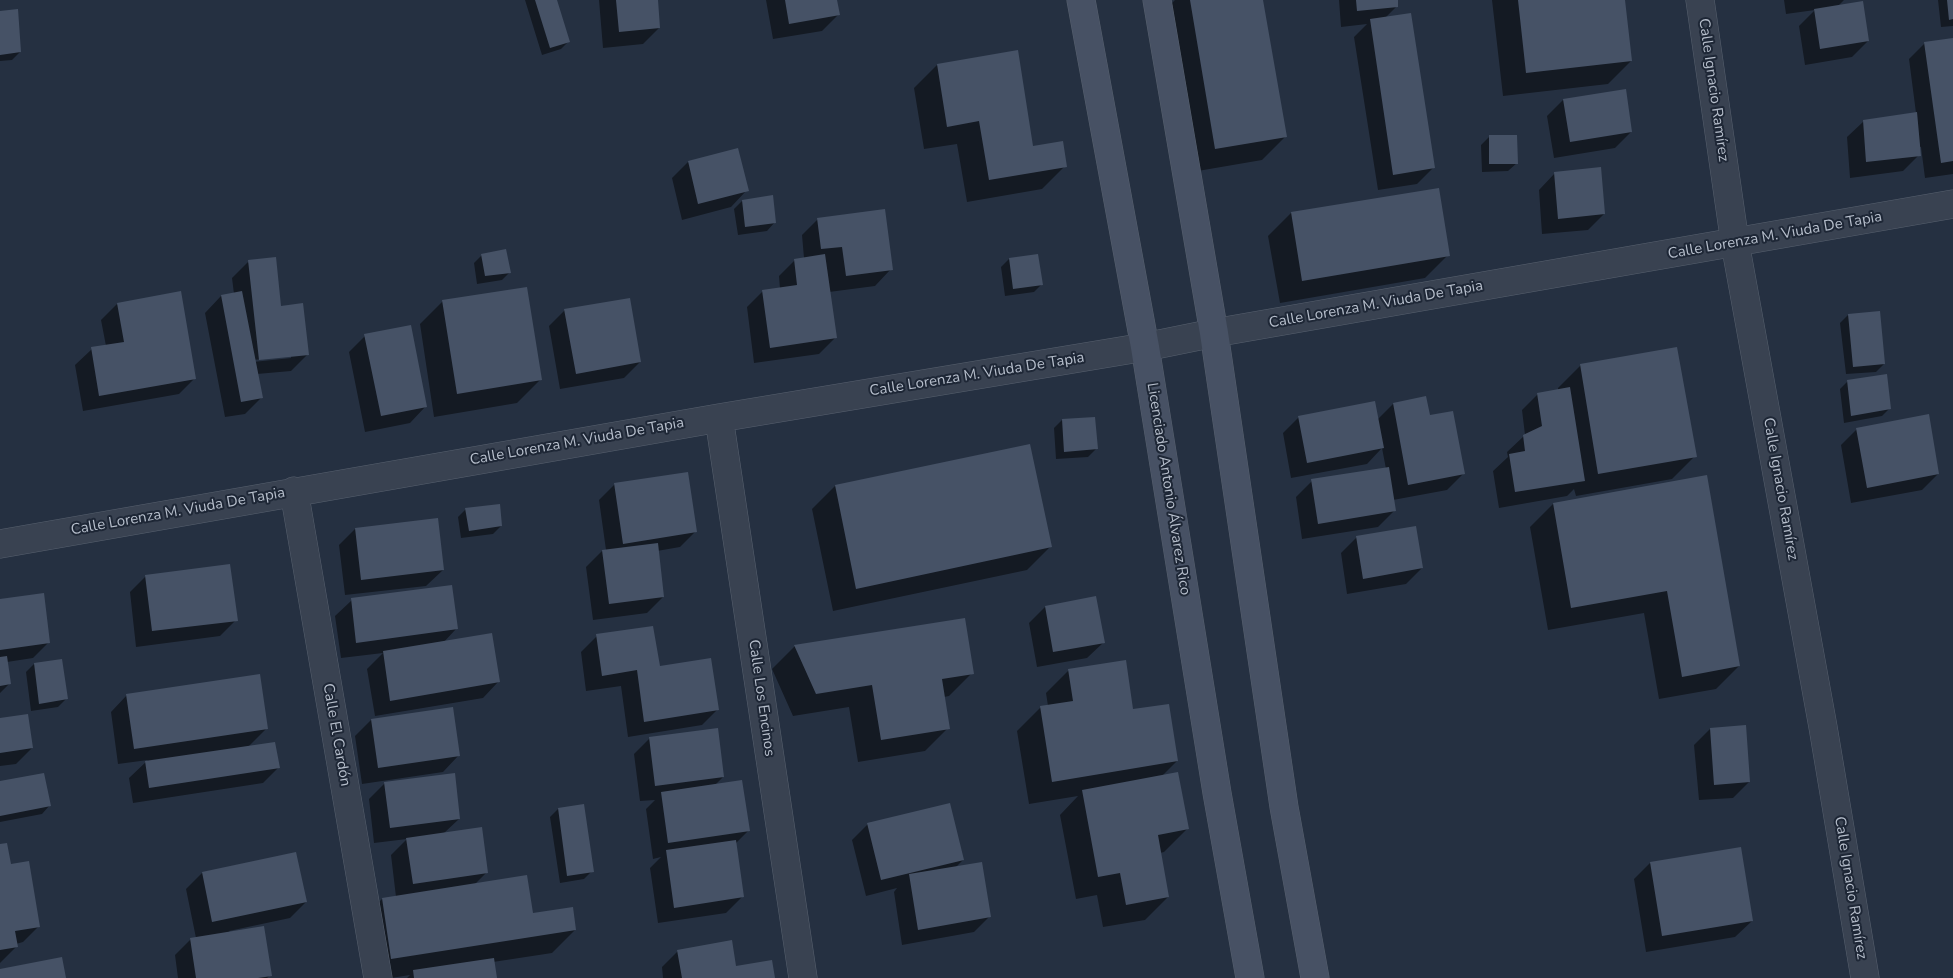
<!DOCTYPE html>
<html>
<head>
<meta charset="utf-8">
<style>
  body { margin:0 }
  canvas { display:block; background:#253041 }
</style>
</head>
<body>
<canvas width="1953" height="978"></canvas>
<script>
const ctx = document.querySelector('canvas').getContext('2d');
ctx.lineJoin = 'round';
function fillPath(path, color) { ctx.fillStyle = color; ctx.fill(path, 'evenodd'); }
const shape = rows => new Path2D(rows.map(r => 'M' + r).join(''));
function strokePath(path, color, width, dash) { ctx.strokeStyle = color; ctx.lineWidth = width; ctx.lineCap = dash ? 'butt' : 'round'; ctx.setLineDash(dash || []); ctx.stroke(path); }
function label(font, color, halo, rows, align = 'center') {
  ctx.font = font + ' "Nunito Sans",sans-serif'; ctx.lineWidth = 4; ctx.setLineDash([]); ctx.textBaseline = 'middle'; ctx.strokeStyle = halo; ctx.fillStyle = color; for (const [text, x, y, turn = 0] of rows) {
    ctx.save(); ctx.translate(x, y); ctx.rotate((+turn || 0) * Math.PI / 180); ctx.textAlign = isNaN(turn) ? turn : align; if (halo) ctx.strokeText(text, 0, 0); ctx.fillText(text, 0, 0); ctx.restore();
  }
}
const shadow = shape([
  [525,0,556,0,569,41,561,49,542,55],
  [599,0,657,0,659,28,643,44,603,48],
  [766,0,836,0,838,15,822,31,773,39],
  [1175,0,1262,0,1285,137,1262,160,1192,172,1165,10],
  [1339,0,1396,0,1397,6,1385,18,1433,168,1417,184,1378,190,1354,37,1367,24,1341,27],
  [1492,0,1624,0,1631,61,1608,84,1503,96],
  [1784,0,1844,0,1838,6,1868,41,1852,57,1805,65,1799,26,1815,10,1786,14],
  [1938,0,1953,0,1953,26,1941,27],
  [0,12,20,52,12,60,0,61],
  [1953,39,1953,174,1925,178,1921,147,1919,147,1919,155,1903,171,1850,178,1847,137,1864,121,1916,113,1909,59,1925,43],
  [937,65,1032,147,1065,166,1042,189,967,202,957,144,924,149,914,88],
  [1563,100,1631,132,1615,148,1554,158,1547,116],
  [1490,136,1517,163,1508,171,1482,172,1481,145],
  [688,162,747,190,731,207,682,220,672,178],
  [1555,173,1604,214,1588,230,1542,234,1539,190],
  [742,201,775,222,767,231,738,235,734,209],
  [1291,213,1448,255,1425,278,1280,303,1268,236],
  [818,219,891,269,875,286,829,292,835,338,819,354,754,363,747,307,763,291,780,289,779,276,795,260,804,258,802,235],
  [482,255,510,272,502,280,477,284,474,263],
  [1009,259,1042,284,1034,292,1005,296,1001,267],
  [248,262,280,307,307,355,291,371,257,374,261,398,245,414,225,417,205,313,221,296,234,294,232,278],
  [291,356,291,358,253,362,253,360],
  [443,301,540,380,517,403,434,417,420,324],
  [117,304,195,378,179,394,83,411,75,365,92,349,106,346,101,320],
  [565,310,640,362,624,378,560,389,549,326],
  [1848,315,1884,364,1876,372,1846,374,1840,323],
  [365,336,426,406,410,423,365,432,349,352],
  [1581,365,1695,456,1672,479,1576,496,1574,489,1567,496,1499,508,1493,471,1508,457,1507,452,1525,435,1522,410,1538,394,1558,390,1558,388],
  [1848,381,1890,408,1882,416,1844,423,1840,389],
  [1425,398,1429,417,1463,474,1447,490,1393,500,1394,511,1378,527,1302,539,1296,497,1312,481,1386,469,1382,448,1367,464,1291,478,1283,433,1299,417,1377,420,1393,404],
  [1062,420,1096,449,1088,457,1056,459,1054,428],
  [1857,429,1938,474,1922,490,1851,503,1841,445],
  [1706,477,1739,666,1716,689,1659,699,1644,613,1548,630,1530,527,1553,504],
  [615,484,696,531,680,547,657,551,663,597,647,613,593,620,586,567,602,551,606,550,599,500],
  [835,486,1050,547,1027,570,833,611,812,509],
  [466,509,501,526,493,534,461,538,458,517],
  [355,529,443,570,426,586,345,595,339,545],
  [1357,537,1422,568,1406,584,1347,594,1341,553],
  [146,576,236,620,220,636,136,647,130,592],
  [0,600,49,642,33,658,7,662,10,683,0,693],
  [352,600,456,629,443,643,499,681,483,698,375,716,367,669,383,653,341,658,335,616],
  [1045,607,1104,642,1087,658,1037,667,1029,623],
  [597,636,659,667,718,709,702,725,628,737,621,686,586,691,581,652],
  [795,646,972,673,949,696,944,697,948,728,925,751,858,762,849,707,793,716,772,669],
  [34,664,66,699,58,707,31,711,26,672],
  [1069,670,1132,711,1177,761,1161,777,1187,829,1164,852,1160,853,1168,897,1145,920,1103,927,1097,895,1076,899,1060,815,1078,796,1029,804,1017,731,1040,708,1048,706,1046,693],
  [127,695,266,729,248,747,279,767,263,783,133,803,129,778,148,760,118,764,111,712],
  [452,709,459,755,443,772,362,784,355,736,371,720],
  [0,719,32,748,16,764,0,766],
  [1710,729,1749,782,1733,798,1699,800,1694,745],
  [650,738,723,777,714,786,748,831,735,844,742,897,726,913,658,923,650,868,661,857,653,859,646,809,655,800,640,801,634,754],
  [0,783,50,805,42,814,0,822],
  [385,783,459,819,443,834,487,872,475,884,532,915,575,930,552,953,493,962,495,978,407,978,410,975,391,978,359,922,382,899,396,897,391,855,407,839,374,843,369,799],
  [583,806,592,871,584,879,560,883,550,817,558,809],
  [868,824,963,860,955,868,990,916,974,932,902,945,894,892,897,888,866,896,852,840],
  [0,845,39,926,23,942,16,944,16,947,0,963],
  [295,853,306,902,290,918,229,931,270,975,267,978,178,978,175,955,191,939,196,938,186,889,202,873],
  [1650,863,1752,921,1735,937,1646,952,1634,879],
  [678,951,735,967,774,978,663,978,662,967]
]);
const building = shape([
  [535,0,557,0,570,42,550,48],
  [616,0,658,0,660,28,619,32],
  [785,0,837,0,840,15,789,24],
  [1190,0,1263,0,1287,137,1215,149],
  [1356,0,1398,0,1398,7,1357,11],
  [1518,0,1625,0,1632,61,1526,73],
  [1947,0,1953,0,1953,19,1949,20],
  [1863,1,1869,41,1820,49,1814,9],
  [18,9,21,52,0,55,0,11],
  [1411,13,1435,168,1393,175,1370,19],
  [1953,38,1953,161,1941,163,1924,42],
  [1018,50,1033,146,1063,141,1067,167,989,180,979,121,947,127,937,64],
  [1626,89,1632,132,1570,142,1563,99],
  [1917,112,1921,156,1866,162,1863,120],
  [1489,135,1517,135,1518,164,1489,164],
  [738,148,749,191,698,204,688,161],
  [1601,167,1605,214,1558,219,1554,172],
  [1439,188,1450,256,1302,281,1291,212],
  [773,195,776,223,745,227,742,200],
  [885,209,893,270,846,276,842,247,821,249,817,218],
  [506,249,511,273,485,276,481,254],
  [825,254,837,338,770,348,762,290,797,285,794,259],
  [1038,254,1043,285,1013,289,1009,258],
  [276,257,281,306,303,303,309,355,259,360,248,260],
  [527,287,542,380,457,394,442,300],
  [181,291,196,379,99,396,91,347,124,342,117,303],
  [242,291,263,398,241,402,221,295],
  [630,298,641,362,576,374,564,309],
  [1880,311,1885,364,1853,367,1848,314],
  [411,325,427,407,381,416,364,334],
  [1677,347,1697,457,1598,474,1580,364],
  [1887,374,1891,409,1851,416,1847,380],
  [1570,387,1585,481,1515,492,1509,454,1525,451,1523,435,1542,426,1537,393],
  [1426,396,1430,415,1453,411,1465,474,1408,485,1393,403],
  [1375,401,1384,448,1307,463,1298,416],
  [1929,414,1939,474,1867,488,1856,428],
  [1095,417,1098,449,1064,452,1062,419],
  [1030,444,1052,547,856,589,835,485],
  [1389,467,1396,511,1318,524,1311,479],
  [688,472,697,532,623,544,614,483],
  [1707,475,1740,666,1682,677,1667,591,1571,608,1553,503],
  [500,504,502,526,469,531,465,508],
  [438,518,444,570,361,580,355,528],
  [1416,526,1423,568,1363,579,1356,536],
  [658,543,664,597,609,604,602,550],
  [230,564,238,621,152,631,145,575],
  [452,585,458,629,356,643,351,598],
  [44,593,50,643,0,650,0,599],
  [1096,596,1105,643,1053,652,1045,606],
  [965,618,974,674,942,679,950,729,881,740,872,685,816,694,794,645],
  [653,626,660,666,711,658,719,710,644,722,637,670,602,676,596,634],
  [492,633,500,682,390,701,383,651],
  [7,656,11,684,0,686,0,657],
  [62,659,68,699,39,704,34,663],
  [1126,660,1133,709,1169,704,1178,761,1052,782,1040,706,1073,701,1068,669],
  [260,674,268,729,134,749,126,694],
  [453,707,460,756,378,768,371,719],
  [28,714,33,748,0,753,0,718],
  [1746,725,1750,782,1714,785,1710,728],
  [718,728,724,777,655,786,649,737],
  [275,742,280,768,149,788,145,761],
  [1178,772,1189,829,1158,835,1169,897,1126,905,1120,873,1098,877,1082,790],
  [44,773,51,806,0,816,0,781],
  [455,773,460,819,390,828,384,782],
  [742,780,750,831,668,843,661,792],
  [950,803,964,860,881,880,867,823],
  [584,804,594,872,567,876,558,808],
  [482,827,488,873,413,884,406,838],
  [736,840,744,897,674,908,666,850],
  [7,843,11,864,29,861,40,927,15,931,18,947,0,950,0,844],
  [1741,847,1753,921,1662,936,1650,862],
  [296,852,307,902,212,922,202,872],
  [982,862,991,917,918,930,909,874],
  [527,875,533,913,573,907,576,930,391,959,382,898],
  [264,926,272,976,258,978,196,978,190,938],
  [732,940,736,966,772,960,775,978,682,978,677,950],
  [62,957,66,978,0,978,0,969],
  [494,958,497,978,414,978,413,970]
]);
const minor = shape([
  [1700,0,1735,243,1823,727,1865,978],
  [719,418,803,978],
  [294,491,378,978],
  [0,544,719,418,1145,347,1214,333,1953,204]
]);
const secondary = shape([
  [1081,0,1145,347,1217,793,1250,978],
  [1157,0,1214,333,1284,807,1315,978]
]);
const streetNames = [
  ["Calle Ignacio Ramírez",1713,90,82],
  ["Calle Lorenza M. Viuda De Tapia",1775,236,-10],
  ["Calle Lorenza M. Viuda De Tapia",1376,305,-10],
  ["Calle Lorenza M. Viuda De Tapia",977,375,-9],
  ["Calle Lorenza M. Viuda De Tapia",577,442,-10],
  ["Licenciado Antonio Álvarez Rico",1168,489,81],
  ["Calle Ignacio Ramírez",1780,489,80],
  ["Calle Lorenza M. Viuda De Tapia",178,512,-10],
  ["Calle Los Encinos",761,698,82],
  ["Calle El Cardón",336,735,80],
  ["Calle Ignacio Ramírez",1850,888,81]
];
fillPath(shadow, '#0007');
fillPath(building, '#465266');
strokePath(minor, '#57606e', 29);
strokePath(secondary, '#57606e', 29);
strokePath(minor, '#394251', 28);
strokePath(secondary, '#475164', 28);
label('15px', '#b6becb', '#1e2736', streetNames);
</script>
</body>
</html>
